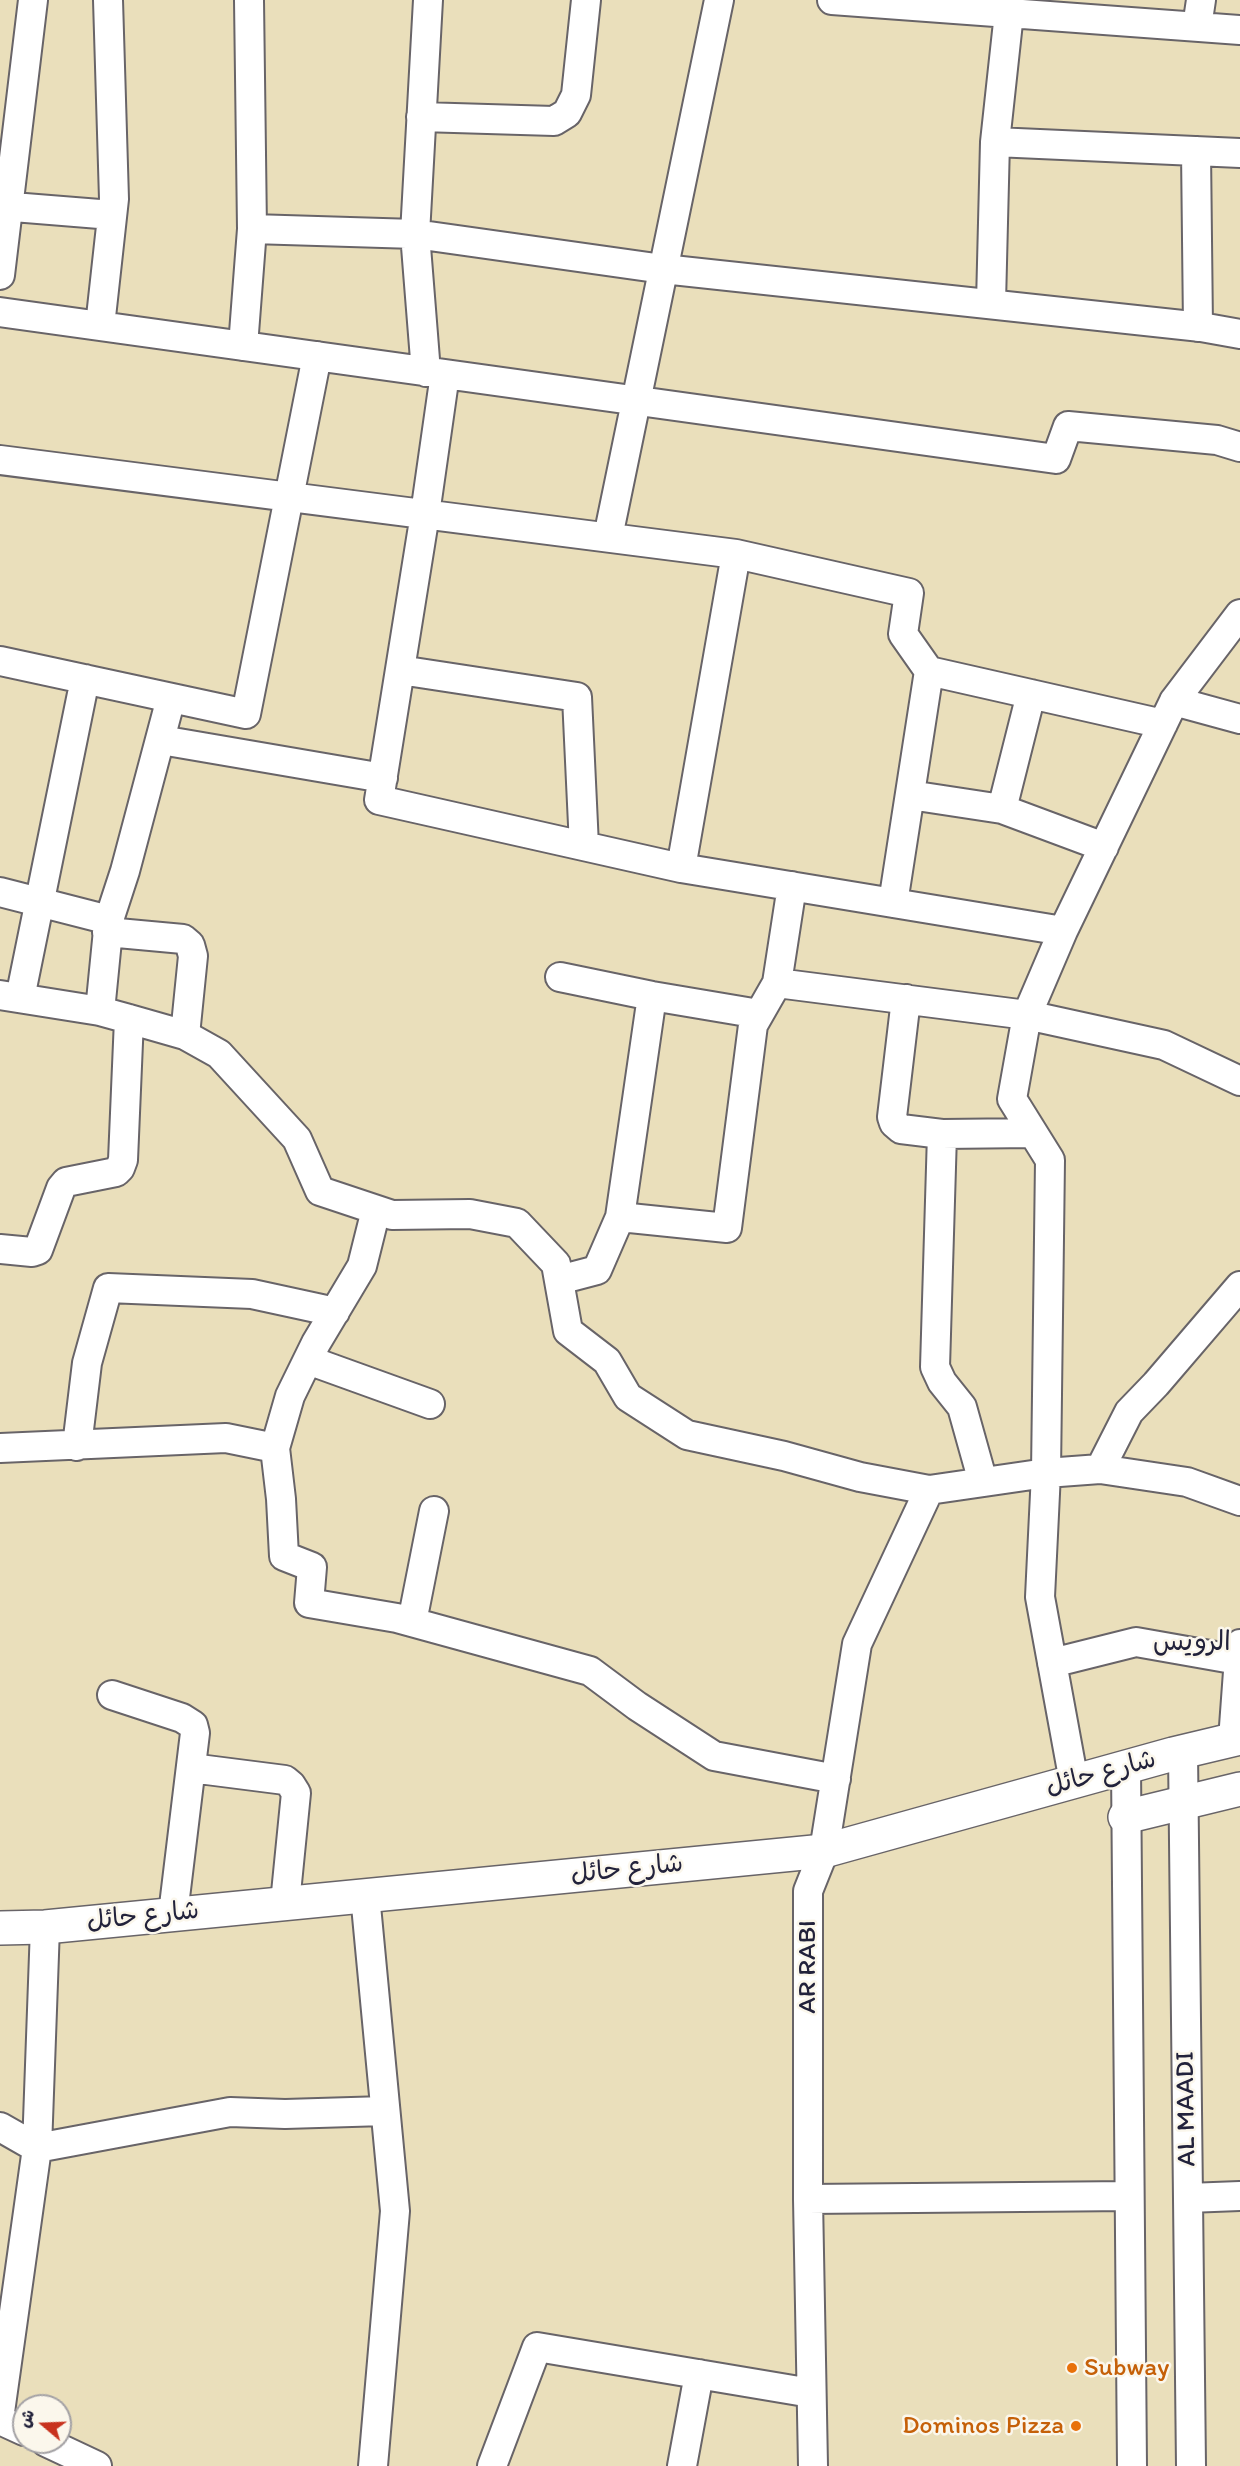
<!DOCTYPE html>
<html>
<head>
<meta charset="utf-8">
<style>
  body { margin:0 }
  #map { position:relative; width:1240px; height:2466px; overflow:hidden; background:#eadfbb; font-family:Itim,"Playpen Sans Arabic",sans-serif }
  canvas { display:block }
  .north { position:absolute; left:12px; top:2394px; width:60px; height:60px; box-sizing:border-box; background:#fbf7ec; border:2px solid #a4a2a5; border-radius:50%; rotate:289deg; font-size:16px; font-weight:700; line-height:24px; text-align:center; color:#22223b }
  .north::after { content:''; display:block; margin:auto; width:21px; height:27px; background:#c8321e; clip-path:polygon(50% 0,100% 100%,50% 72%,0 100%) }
</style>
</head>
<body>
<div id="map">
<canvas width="1240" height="2466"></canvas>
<div class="north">ش</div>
</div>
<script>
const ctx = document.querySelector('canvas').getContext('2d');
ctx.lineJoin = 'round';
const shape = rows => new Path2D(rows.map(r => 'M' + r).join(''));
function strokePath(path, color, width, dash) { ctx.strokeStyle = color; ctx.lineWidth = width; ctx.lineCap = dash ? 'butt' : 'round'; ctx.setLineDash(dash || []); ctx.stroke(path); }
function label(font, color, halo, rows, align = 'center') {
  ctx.font = font + ' Itim,"Playpen Sans Arabic",sans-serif'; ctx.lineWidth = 5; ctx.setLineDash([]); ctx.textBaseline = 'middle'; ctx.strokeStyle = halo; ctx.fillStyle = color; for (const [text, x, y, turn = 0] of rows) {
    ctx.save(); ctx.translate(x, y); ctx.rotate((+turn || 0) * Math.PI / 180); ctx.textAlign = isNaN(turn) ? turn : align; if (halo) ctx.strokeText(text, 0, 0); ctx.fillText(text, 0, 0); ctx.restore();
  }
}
const minor = shape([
  [832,0,1240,30],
  [1197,27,1201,0],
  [421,117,554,121,567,113,576,95,586,0],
  [995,142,1240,153],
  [1196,151,1198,327],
  [0,206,112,215],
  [252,229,415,234,663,269,1201,327,1240,334],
  [0,275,33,0],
  [991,303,995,142,1009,13],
  [0,312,1056,459,1068,426,1217,440,1240,447],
  [100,326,114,199,108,0],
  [243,346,252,229,249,0],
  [426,372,415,234,428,0],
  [445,374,425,514,379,800,681,868],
  [0,460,736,554,681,868,1063,931],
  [608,537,719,0],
  [736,554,909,593,903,634,929,671,1163,724],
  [0,661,246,714,317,356],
  [400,670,577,697,584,846],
  [1174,701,1240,719],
  [161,740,383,778],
  [910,795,1002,809,1104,847],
  [1002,809,1031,694],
  [792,886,777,983,1027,1015,1164,1045,1240,1081],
  [0,892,109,920],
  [893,903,929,671],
  [107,932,183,939,190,945,193,956,185,1035],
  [560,977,652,996,759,1014],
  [0,995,100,1011,129,1019,185,1035,219,1054,297,1139,320,1191,392,1215,470,1214,517,1223,556,1264,568,1331,607,1361,628,1397,687,1435,784,1456,860,1477,929,1490,1046,1473,1100,1469,1187,1482,1240,1501],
  [20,998,85,679],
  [906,999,892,1117,894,1123,901,1129,942,1134],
  [100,1011,109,920,125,871,171,698],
  [376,1210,362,1266,316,1343,290,1396,275,1448,281,1499,284,1556,312,1567,309,1603,397,1618,590,1671,637,1706,714,1756,836,1779],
  [620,1217,727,1228,753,1025,777,983],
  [0,1249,32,1252,38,1250,61,1188,66,1182,116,1172,120,1168,123,1160,129,1019],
  [559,1280,597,1270,620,1217,652,996],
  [308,1360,430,1404],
  [77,1446,87,1363,108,1288,252,1294,335,1312],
  [0,1448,226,1438,275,1448],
  [1100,1469,1129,1412,1156,1384,1240,1286],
  [983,1482,962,1407,942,1382,935,1367,942,1134,1033,1133],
  [412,1622,434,1511],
  [1052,1663,1136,1642,1238,1660],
  [112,1695,182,1718,193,1725,195,1733,173,1914],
  [1233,1740,1240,1644],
  [1183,1752,1191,2466],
  [1126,1767,1132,2466],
  [191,1768,285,1780,291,1785,296,1793,285,1903],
  [1074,1782,1040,1597,1046,1473,1050,1160,1012,1099,1027,1015,1063,931,1174,701,1240,614],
  [365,1895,395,2211,373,2466],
  [0,2127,37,2148,230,2112,285,2114,385,2111],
  [1188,2198,1240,2196],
  [808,2199,1129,2196],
  [0,2412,37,2148,45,1927],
  [0,2420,24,2431],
  [46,2442,97,2466],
  [492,2466,537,2347,811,2393],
  [682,2466,699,2374],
  [813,2466,808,2199,808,1891,824,1851,857,1644,929,1490]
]);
const major = shape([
  [1125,1817,1240,1789],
  [0,1928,45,1927,824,1851,1173,1754,1240,1738]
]);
const markers = [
  [1072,2368,6,"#e8710a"],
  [1076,2426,6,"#e8710a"]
];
const streetNames = [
  ["شارع حائل",1101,1774,-15],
  ["شارع حائل",627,1870,-6],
  ["شارع حائل",143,1917,-6],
  ["AR RABI",808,1967,-90],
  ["AL MAADI",1187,2109,-91]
];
const foodNames = [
  ["Subway",1084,2368],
  ["Dominos Pizza",1064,2426,"right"]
];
const neighbourhoodNames = [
  ["الرويس",1192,1643]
];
strokePath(minor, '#686468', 32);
strokePath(major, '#686468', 36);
strokePath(minor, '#fff', 28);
strokePath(major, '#fff', 33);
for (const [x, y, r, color] of markers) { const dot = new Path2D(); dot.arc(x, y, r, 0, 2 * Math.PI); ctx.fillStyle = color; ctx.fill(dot); strokePath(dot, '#fbf7ec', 2); }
label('26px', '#22223b', '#fbf7ec', streetNames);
label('26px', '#c56008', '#fbf7ec', foodNames, 'left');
label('27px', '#22223b', '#fbf7ec', neighbourhoodNames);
</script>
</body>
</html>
